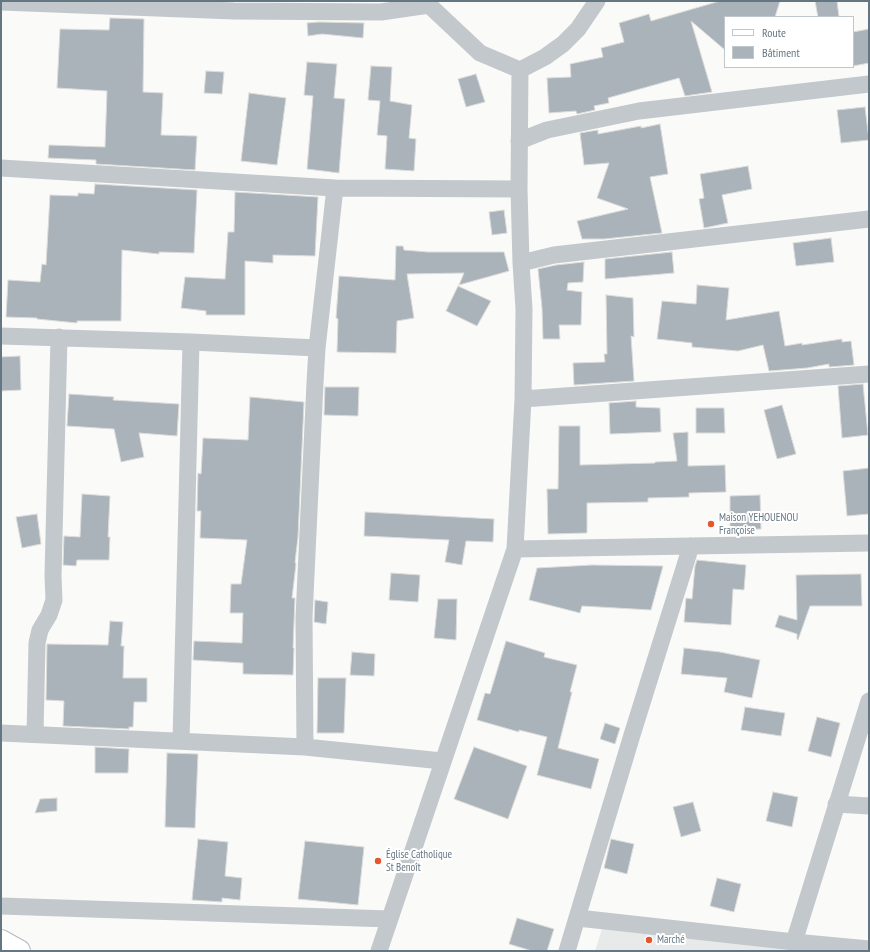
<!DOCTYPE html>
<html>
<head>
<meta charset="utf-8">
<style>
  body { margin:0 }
  #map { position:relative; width:870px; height:952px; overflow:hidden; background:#fafaf8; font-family:"PT Sans Narrow",sans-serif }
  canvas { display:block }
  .frame { position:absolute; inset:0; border:2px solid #657683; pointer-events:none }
  .legend { position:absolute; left:724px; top:16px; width:130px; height:52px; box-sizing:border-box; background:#fff; border:1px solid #c1c8cd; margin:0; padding:5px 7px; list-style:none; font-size:12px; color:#657683 }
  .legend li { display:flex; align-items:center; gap:8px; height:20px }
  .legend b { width:20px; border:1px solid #c1c8cd }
</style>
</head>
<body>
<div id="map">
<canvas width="870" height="952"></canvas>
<div class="frame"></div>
<ul class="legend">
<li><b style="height:5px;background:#fff"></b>Route</li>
<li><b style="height:11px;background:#aab3b9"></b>Bâtiment</li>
</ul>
</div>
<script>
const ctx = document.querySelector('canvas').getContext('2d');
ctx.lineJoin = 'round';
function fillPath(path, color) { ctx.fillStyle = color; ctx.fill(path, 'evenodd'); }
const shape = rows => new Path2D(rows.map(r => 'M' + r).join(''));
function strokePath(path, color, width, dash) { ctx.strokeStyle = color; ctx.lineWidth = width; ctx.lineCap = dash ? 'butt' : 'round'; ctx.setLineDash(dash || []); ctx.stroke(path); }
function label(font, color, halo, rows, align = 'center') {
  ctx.font = font + ' "PT Sans Narrow",sans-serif'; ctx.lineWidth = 4; ctx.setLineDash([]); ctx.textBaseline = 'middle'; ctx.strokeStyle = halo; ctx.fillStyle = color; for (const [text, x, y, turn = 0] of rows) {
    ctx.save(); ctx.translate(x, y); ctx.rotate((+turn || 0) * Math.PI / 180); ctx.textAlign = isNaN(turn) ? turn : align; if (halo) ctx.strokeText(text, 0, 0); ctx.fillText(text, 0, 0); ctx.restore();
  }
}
const built = shape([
  [602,929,797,951,595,951]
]);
const building = shape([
  [720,1,780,1,775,17,725,17,725,50,691,21,712,92,685,96,679,78,608,98,609,103,594,106,595,110,577,114,576,111,549,113,547,78,571,77,570,64,603,57,601,48,624,42,619,23,649,14,651,21,720,1],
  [815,1,837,1,839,17,818,17,815,1],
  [110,18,144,19,143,92,163,93,161,135,197,136,195,170,96,164,96,160,48,158,49,145,105,147,107,91,57,88,60,29,109,30,110,18],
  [319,22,364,23,363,38,322,34,308,36,307,23,319,22],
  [869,29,869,63,853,66,853,32,869,29],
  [307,62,337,64,334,98,345,99,339,173,307,169,313,96,304,95,307,62],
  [371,66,392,67,390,101,412,105,409,138,416,139,414,171,385,169,387,136,377,135,380,101,368,100,371,66],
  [206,71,224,72,222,94,204,93,206,71],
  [476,74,485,102,466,107,458,79,476,74],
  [249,93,286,98,277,165,241,161,249,93],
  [865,107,869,140,841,143,837,110,865,107],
  [660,124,668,174,650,177,662,233,604,239,582,239,577,221,628,209,597,198,609,163,584,165,580,133,598,130,598,134,641,126,641,128,660,124],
  [748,166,752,189,722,195,728,223,704,228,699,199,704,198,700,174,748,166],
  [95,184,197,190,194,253,159,252,159,254,122,250,121,321,77,321,77,323,37,319,37,318,6,317,8,280,40,282,42,264,46,265,50,195,78,196,78,193,94,194,95,184],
  [235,192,318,197,315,256,273,255,273,263,245,261,245,315,206,315,206,311,181,308,185,277,225,279,228,232,234,232,235,192],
  [504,210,507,233,492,235,489,212,504,210],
  [831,238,834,262,796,266,793,243,831,238],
  [396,246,403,246,404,250,428,252,504,252,509,271,459,285,464,273,407,274,414,318,397,321,396,353,337,352,338,319,336,318,339,276,395,280,396,246],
  [672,252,674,273,605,279,605,259,672,252],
  [584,262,583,282,568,283,567,290,582,292,581,325,559,325,560,339,543,339,542,308,538,269,556,265,584,262],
  [697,285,729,288,726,320,779,311,785,346,802,343,802,345,842,339,842,342,851,341,854,365,829,367,829,364,807,368,769,371,763,345,738,351,692,347,692,343,657,339,662,301,696,304,697,285],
  [458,286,491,301,477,326,446,311,458,286],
  [606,295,633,298,634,337,631,336,634,381,574,385,573,363,605,362,604,354,607,354,606,295],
  [20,356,21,390,1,391,1,357,20,356],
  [863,384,868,435,842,438,838,386,863,384],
  [325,387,359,387,358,416,324,415,325,387],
  [69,394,114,397,113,400,179,404,177,436,139,433,144,457,121,462,114,429,67,426,69,394],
  [250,397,304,402,298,537,295,562,296,564,292,598,295,598,293,648,294,648,293,675,243,674,243,663,193,660,194,641,242,643,243,613,230,613,231,584,241,584,247,540,200,538,201,511,197,511,198,473,201,474,203,438,248,440,250,397],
  [636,401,636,407,660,408,661,432,610,434,609,403,636,401],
  [782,405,796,454,777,459,764,410,782,405],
  [696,408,724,408,725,433,696,433,696,408],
  [559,426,580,426,580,465,655,463,655,462,677,461,673,433,688,432,688,466,725,465,726,492,689,493,689,497,648,498,648,502,587,503,587,533,548,534,547,489,558,489,559,426],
  [869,468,869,514,847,516,843,471,869,468],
  [82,494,110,496,108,537,110,537,109,560,77,560,76,566,63,565,64,536,80,537,82,494],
  [760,495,761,529,730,530,730,496,760,495],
  [365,512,494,519,493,542,466,541,462,565,445,562,449,540,364,536,365,512],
  [37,514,41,544,22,548,16,517,37,514],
  [697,560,746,565,744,590,733,589,731,625,684,622,686,598,692,599,695,566,697,560],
  [592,565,663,566,651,610,582,606,580,613,529,600,537,568,592,565],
  [391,573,420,575,418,602,389,600,391,573],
  [861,574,862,606,810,606,798,640,797,639,797,634,775,627,779,615,797,620,796,575,861,574],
  [438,599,457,599,456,640,434,638,438,599],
  [315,600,328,602,326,624,314,622,315,600],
  [110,621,123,622,121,646,124,646,123,678,147,678,147,702,134,702,133,727,129,727,129,729,63,726,64,701,46,700,47,644,108,645,110,621],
  [506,641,545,653,544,657,577,665,570,692,572,692,558,748,599,759,591,789,537,775,547,737,519,730,519,732,477,720,485,693,490,694,506,641],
  [684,648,720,652,760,660,752,698,724,692,727,678,681,674,684,648],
  [352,652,375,654,374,676,350,675,352,652],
  [318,678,346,678,344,733,317,733,318,678],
  [745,707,785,713,781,736,741,730,745,707],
  [817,717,840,723,831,757,808,751,817,717],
  [605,723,620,728,615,744,600,739,605,723],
  [95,747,129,749,128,773,95,773,95,747],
  [474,747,527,766,508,819,454,799,474,747],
  [167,753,198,754,195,828,165,827,167,753],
  [773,792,798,797,792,827,766,821,773,792],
  [57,798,57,811,35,813,40,799,57,798],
  [693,802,701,831,681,837,673,807,693,802],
  [198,839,228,842,225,876,242,878,240,900,222,898,222,902,192,900,198,839],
  [611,839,634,844,627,874,604,868,611,839],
  [305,841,364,847,358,905,298,899,305,841],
  [717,878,741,884,734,912,710,906,717,878],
  [517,918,554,929,547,951,532,951,509,944,517,918]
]);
const minor = shape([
  [428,1,429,5,480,53,520,70,545,57,563,44,578,29,597,1],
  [1,2,234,11,381,12,429,5],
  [519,141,547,130,639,111,869,84],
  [1,168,335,188,519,189],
  [521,263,554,255,869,219],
  [1,336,191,342,317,348],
  [523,399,869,374],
  [515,549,869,543],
  [1,733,305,747,442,761],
  [35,734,37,643,40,630,49,615,54,600,53,576,59,337],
  [181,741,191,342],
  [305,747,304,617,315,383,317,348,335,188],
  [836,804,869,806],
  [1,906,389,919],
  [578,918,794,942,869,949],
  [794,942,869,701],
  [379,951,515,549,523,399,524,309,521,263,519,189,520,70],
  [567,951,632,735,691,546]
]);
const secondary = shape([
  [1,941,19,951]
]);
const markers = [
  [711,524,4,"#e4572e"],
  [378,861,4,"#e4572e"],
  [649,940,4,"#e4572e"]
];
const poiNames = [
  ["Maison YEHOUENOU",719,518],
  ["Françoise",719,531],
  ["Église Catholique",386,855],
  ["St Benoît",386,868],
  ["Marché",657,940]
];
fillPath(built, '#e8e9e9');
fillPath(building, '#aab3b9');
strokePath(building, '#dcdcda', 1);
strokePath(secondary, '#b3babf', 24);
strokePath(minor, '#c3c8cc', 17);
strokePath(secondary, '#fff', 22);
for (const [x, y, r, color] of markers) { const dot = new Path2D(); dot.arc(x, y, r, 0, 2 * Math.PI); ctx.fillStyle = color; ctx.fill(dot); strokePath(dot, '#fff', 1.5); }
label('11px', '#657683', '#fff', poiNames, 'left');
</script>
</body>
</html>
